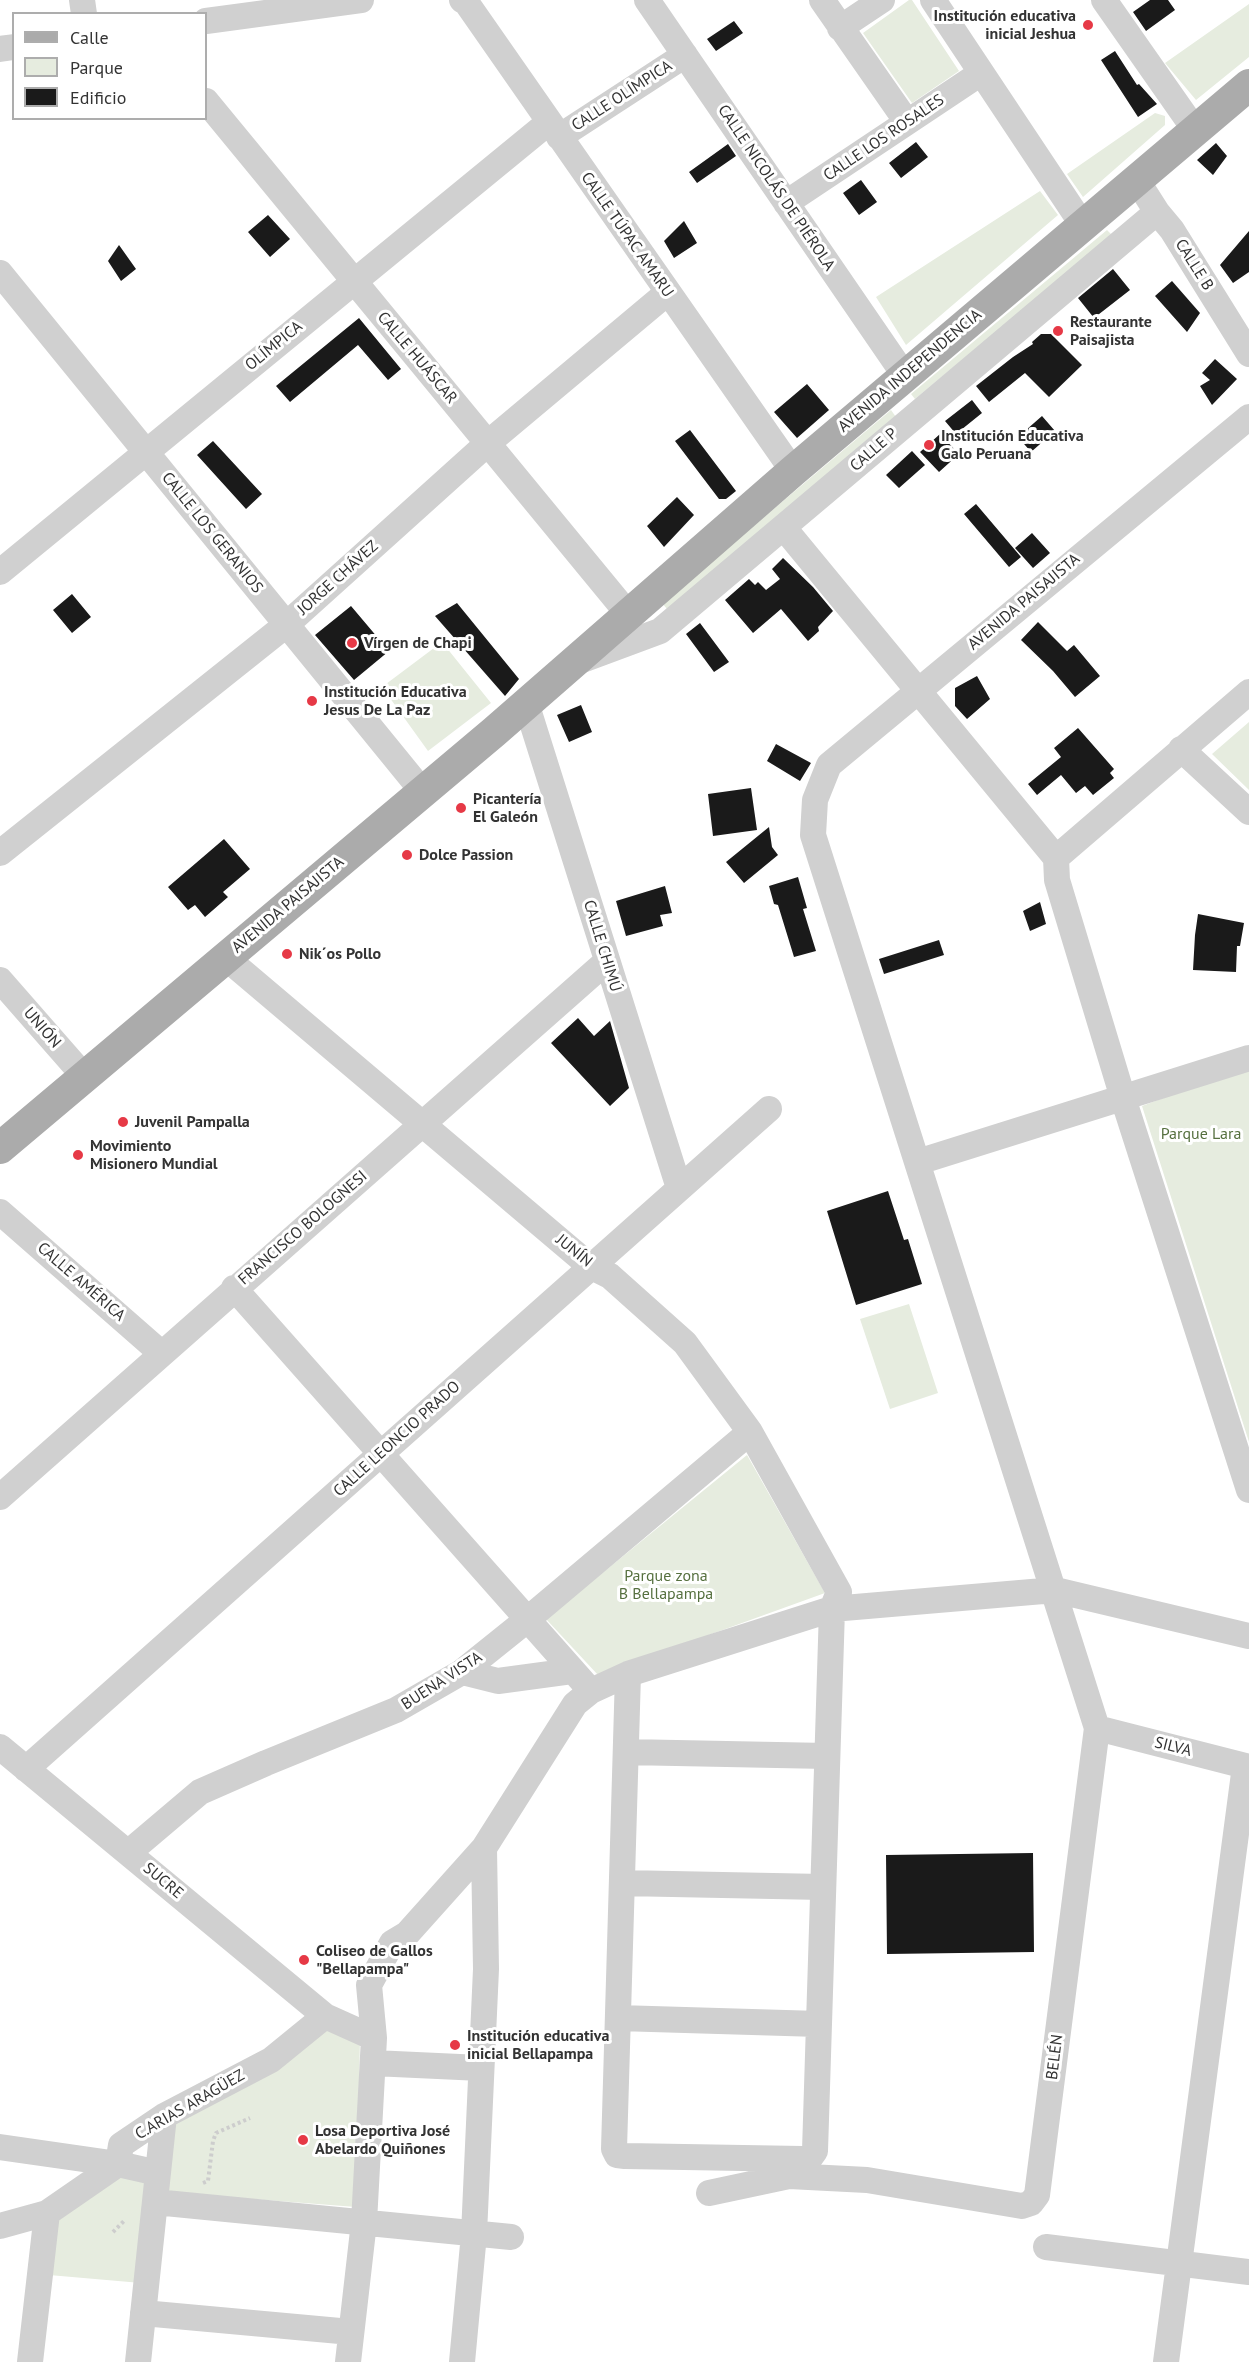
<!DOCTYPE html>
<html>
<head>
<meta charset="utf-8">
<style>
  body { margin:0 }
  #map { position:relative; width:1249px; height:2362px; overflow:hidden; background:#fff; font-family:"PT Sans",sans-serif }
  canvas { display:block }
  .legend { position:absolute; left:12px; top:12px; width:195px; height:108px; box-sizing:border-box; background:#fff; border:2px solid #adadad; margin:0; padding:8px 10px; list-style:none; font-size:18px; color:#333 }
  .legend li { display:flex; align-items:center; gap:12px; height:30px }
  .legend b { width:30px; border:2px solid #adadad }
</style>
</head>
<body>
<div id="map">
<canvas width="1249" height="2362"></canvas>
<ul class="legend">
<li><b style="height:8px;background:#ababab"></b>Calle</li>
<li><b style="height:16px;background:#e6ecdf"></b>Parque</li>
<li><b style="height:16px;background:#1a1a1a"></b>Edificio</li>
</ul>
</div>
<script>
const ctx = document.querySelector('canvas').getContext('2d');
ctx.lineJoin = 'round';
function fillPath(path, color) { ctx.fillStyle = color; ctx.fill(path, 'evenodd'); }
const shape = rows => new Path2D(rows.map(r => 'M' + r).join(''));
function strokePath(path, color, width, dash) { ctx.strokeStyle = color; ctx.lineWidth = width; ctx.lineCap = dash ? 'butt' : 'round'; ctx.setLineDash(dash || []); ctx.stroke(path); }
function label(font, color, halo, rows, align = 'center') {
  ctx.font = font + ' "PT Sans",sans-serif'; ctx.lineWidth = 6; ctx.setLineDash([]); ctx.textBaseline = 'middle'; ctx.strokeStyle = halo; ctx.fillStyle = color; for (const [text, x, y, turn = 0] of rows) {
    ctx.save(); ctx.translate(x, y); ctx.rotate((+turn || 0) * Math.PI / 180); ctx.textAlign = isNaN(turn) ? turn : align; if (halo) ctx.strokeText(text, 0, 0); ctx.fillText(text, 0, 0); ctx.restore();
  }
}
const green = shape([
  [909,0,912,0,959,71,912,103,863,33],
  [1249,4,1249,57,1196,100,1165,63],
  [1155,113,1165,116,1165,125,1083,197,1067,174],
  [1040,191,1058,215,906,345,876,297],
  [1107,230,1112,235,915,399,911,394],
  [891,410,896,417,667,609,662,603],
  [442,642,491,703,428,751,382,687],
  [1249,722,1249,790,1212,754],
  [1249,1066,1249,1442,1142,1106],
  [909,1304,938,1393,890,1409,860,1319],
  [747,1455,825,1593,598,1675,546,1619],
  [333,2026,360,2040,356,2207,162,2192,168,2125],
  [126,2170,150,2181,141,2283,49,2275,56,2221]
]);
const building = shape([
  [1150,0,1168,0,1175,10,1146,31,1133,12],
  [734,21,743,33,716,51,707,39],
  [1115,51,1137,85,1139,84,1157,104,1138,117,1101,60],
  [916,142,928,157,901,178,889,163],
  [1216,143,1227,156,1213,175,1197,160],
  [728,144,736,156,697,183,689,172],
  [861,180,877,202,859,215,843,193],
  [268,215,290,239,270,257,248,232],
  [684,221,697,243,674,258,664,241],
  [1249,231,1249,272,1233,283,1220,265],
  [119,245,136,269,121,281,108,261],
  [1113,269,1130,290,1094,318,1078,298],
  [1172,281,1200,313,1187,332,1155,296],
  [359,318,401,369,388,380,358,345,290,402,276,386],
  [1041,334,1051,334,1082,365,1049,397,1025,373,989,402,976,386,1013,357,1033,344,1032,342],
  [1215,359,1237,379,1212,405,1200,386,1210,380,1202,373],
  [807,384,829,410,797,438,774,412],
  [972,400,982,413,956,434,945,421],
  [1042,416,1055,431,1031,452,1018,437],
  [690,430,736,491,726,499,719,499,675,441],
  [940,434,959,454,939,472,920,452],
  [213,441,262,494,246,509,197,455],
  [912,451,925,465,899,488,886,475],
  [677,497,694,515,664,547,647,526],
  [976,504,1021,557,1009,567,964,514],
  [1032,533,1050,553,1033,568,1015,548],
  [783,558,813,587,833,611,818,627,819,631,808,641,781,609,753,633,725,600,749,579,755,585,758,582,766,590,780,579,772,569],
  [72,594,91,617,72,633,53,610],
  [457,603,519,679,505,696,435,616],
  [351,606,389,651,354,680,315,635],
  [1038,622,1067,651,1074,645,1100,676,1075,697,1053,671,1021,640],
  [700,623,729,662,714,672,686,634],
  [977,676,990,699,967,719,955,706,955,688],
  [581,705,592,732,569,742,557,715],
  [1078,728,1114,769,1110,773,1114,778,1093,795,1085,786,1076,793,1061,775,1037,795,1028,784,1061,757,1054,748],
  [776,744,811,763,800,781,767,761],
  [751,788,757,830,713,836,708,794],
  [769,827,772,847,778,855,744,883,726,862],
  [224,839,250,869,223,892,228,897,205,917,195,905,188,910,168,887],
  [798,877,807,908,803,909,816,951,794,957,778,905,774,904,769,886],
  [665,886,672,913,660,915,663,926,626,936,616,901],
  [1040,902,1046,924,1030,931,1023,911],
  [1198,914,1244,923,1240,946,1237,946,1236,972,1193,970,1195,935],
  [939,940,944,955,884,974,879,959],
  [578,1018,594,1036,610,1021,629,1088,610,1106,551,1043],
  [888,1191,904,1240,908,1239,922,1284,856,1305,827,1211],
  [1033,1853,1034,1952,887,1954,886,1855]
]);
const path = shape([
  [203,2183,208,2181,213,2141,216,2133,250,2118],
  [113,2232,124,2221]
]);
const minor = shape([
  [82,0,84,14],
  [462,0,466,2,793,471],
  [647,0,905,376],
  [822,0,907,122],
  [933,0,1082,224],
  [1104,0,1195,130],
  [206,21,361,0],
  [840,28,882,0],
  [0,49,14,47],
  [206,101,629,615],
  [559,137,685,55],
  [1136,179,1157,212,1172,230,1249,354],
  [786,203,981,73],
  [0,273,423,792],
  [784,528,1056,858],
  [0,572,549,122],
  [582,660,660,631,1157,212],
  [1249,692,1056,858,1057,880,1123,1098,1249,1490],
  [526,703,679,1188],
  [1181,749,1249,812],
  [0,853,286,625,488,443,667,293],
  [225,957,590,1266,610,1276,685,1343,750,1432,839,1592,832,1609,815,2151,810,2158,802,2159,625,2156,617,2155,614,2149,628,1674],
  [0,980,84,1076],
  [918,1162,1249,1058],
  [0,1212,161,1353],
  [234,1288,591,1691],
  [0,1497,607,961],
  [462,1672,498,1681,572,1671],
  [1097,1728,1249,1767],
  [0,1747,325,2016,374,2038],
  [626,1752,827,1756],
  [26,1769,769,1109],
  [128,1853,200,1792,266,1763,396,1710,462,1672,528,1619,750,1432],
  [622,1883,823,1887],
  [618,2018,819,2024],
  [373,2063,481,2068],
  [0,2147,118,2164,158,2173],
  [709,2193,789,2176,867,2180,1022,2206,1031,2203,1037,2195,1097,1728,813,835,815,800,829,765,1249,417],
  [155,2202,511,2237],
  [0,2226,47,2213,118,2164,121,2145,164,2116,271,2060,325,2016],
  [1046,2247,1249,2272],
  [143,2313,351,2332],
  [30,2362,47,2213],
  [138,2362,164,2116],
  [348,2362,364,2222,374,2038,369,1985,392,1943,407,1934,484,1848,575,1704,591,1691,628,1674,832,1609,1055,1590,1249,1636],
  [462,2362,474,2234,486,1969,484,1848],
  [1166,2362,1245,1766]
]);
const major = shape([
  [0,1148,494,732,793,471,1249,85]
]);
const markers = [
  [1088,25,6,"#e63946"],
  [1058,331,6,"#e63946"],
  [929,445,6,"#e63946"],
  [352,643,6,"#e63946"],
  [312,701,6,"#e63946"],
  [461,808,6,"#e63946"],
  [407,855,6,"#e63946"],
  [287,954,6,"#e63946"],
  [123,1122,6,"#e63946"],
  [78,1155,6,"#e63946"],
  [304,1960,6,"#e63946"],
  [455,2045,6,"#e63946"],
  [303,2140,6,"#e63946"]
];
const poiNames = [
  ["Institución educativa",1076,16,"right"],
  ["inicial Jeshua",1076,34,"right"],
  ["Restaurante",1070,322],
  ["Paisajista",1070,340],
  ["Institución Educativa",941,436],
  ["Galo Peruana",941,454],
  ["Vírgen de Chapi",364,643],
  ["Institución Educativa",324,692],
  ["Jesus De La Paz",324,710],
  ["Picantería",473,799],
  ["El Galeón",473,817],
  ["Dolce Passion",419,855],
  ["Nik´os Pollo",299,954],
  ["Juvenil Pampalla",135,1122],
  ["Movimiento",90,1146],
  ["Misionero Mundial",90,1164],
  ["Coliseo de Gallos",316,1951],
  ["\"Bellapampa\"",316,1969],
  ["Institución educativa",467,2036],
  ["inicial Bellapampa",467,2054],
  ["Losa Deportiva José",315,2131],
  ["Abelardo Quiñones",315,2149]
];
const streetNames = [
  ["CALLE OLÍMPICA",622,96,-33],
  ["CALLE LOS ROSALES",884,138,-34],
  ["CALLE NICOLÁS DE PIÉROLA",776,188,56],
  ["CALLE TÚPAC AMARU",627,235,55],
  ["CALLE B",1194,265,58],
  ["OLÍMPICA",274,346,-39],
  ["CALLE HUÁSCAR",417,358,50],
  ["AVENIDA INDEPENDENCIA",910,371,-40],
  ["CALLE P",874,450,-41],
  ["CALLE LOS GERANIOS",212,533,51],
  ["JORGE CHÁVEZ",338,578,-42],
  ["AVENIDA PAISAJISTA",1024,602,-40],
  ["AVENIDA PAISAJISTA",288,905,-40],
  ["CALLE CHIMÚ",602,946,73],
  ["UNIÓN",42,1028,49],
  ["FRANCISCO BOLOGNESI",303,1228,-41],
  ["JUNÍN",574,1251,39],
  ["CALLE AMÉRICA",81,1282,41],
  ["CALLE LEONCIO PRADO",397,1439,-42],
  ["BUENA VISTA",442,1681,-33],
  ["SILVA",1173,1747,14],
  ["SUCRE",163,1881,40],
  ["BELÉN",1055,2057,-83],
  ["C.ARIAS ARAGÜEZ",190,2105,-30]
];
const parkNames = [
  ["Parque Lara",1201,1134],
  ["Parque zona",666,1576],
  ["B Bellapampa",666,1594]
];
fillPath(green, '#e6ecdf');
fillPath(building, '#1a1a1a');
strokePath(path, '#cdcdcd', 4, [3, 3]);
strokePath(minor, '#d0d0d0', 26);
strokePath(major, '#ababab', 32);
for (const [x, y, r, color] of markers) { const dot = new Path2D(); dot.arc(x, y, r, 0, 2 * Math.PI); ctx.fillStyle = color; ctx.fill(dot); strokePath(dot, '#fff', 2); }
label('bold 16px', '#333', '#fff', poiNames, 'left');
label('16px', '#333', '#fff', streetNames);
label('16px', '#56703f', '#fff', parkNames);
</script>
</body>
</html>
